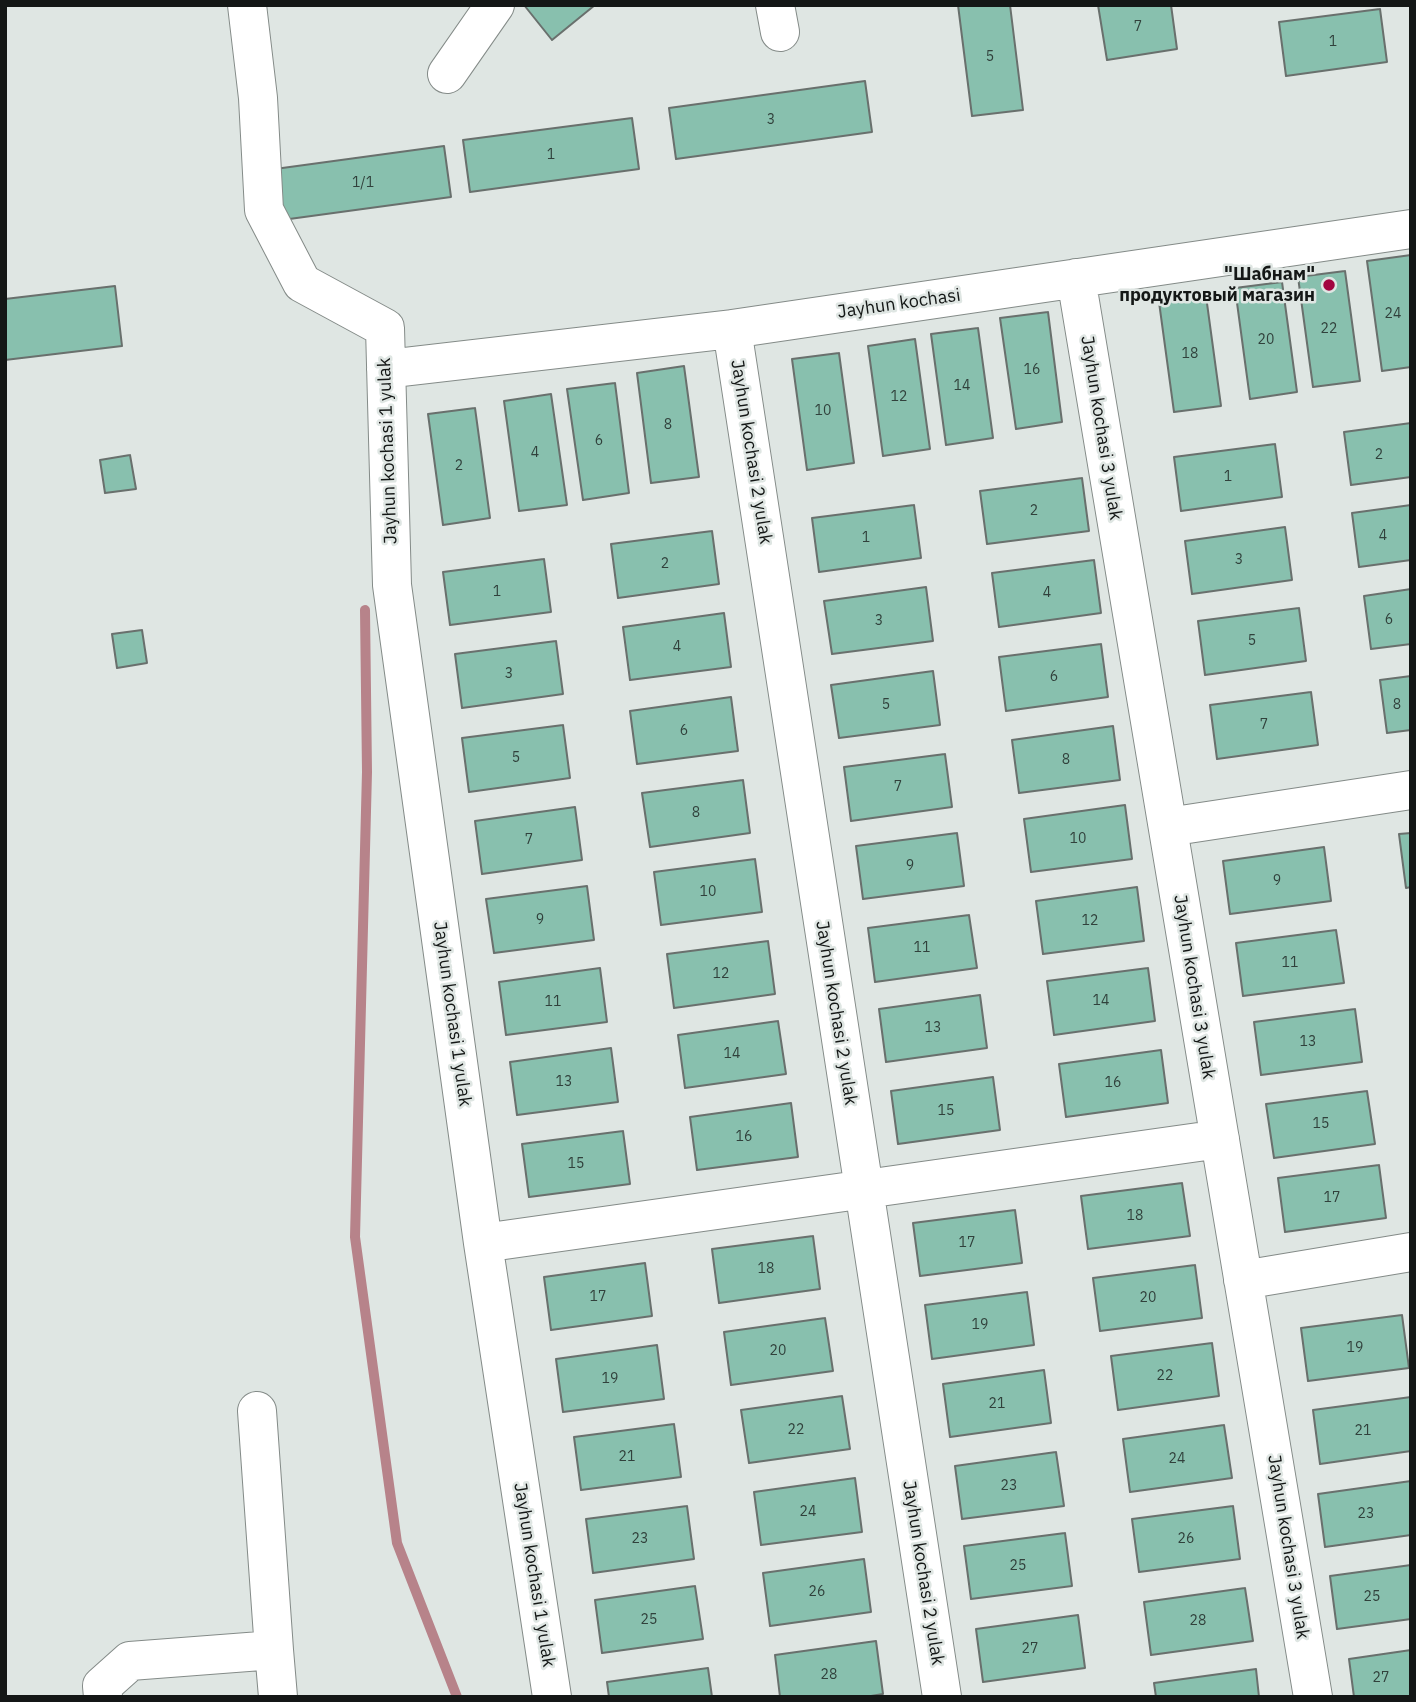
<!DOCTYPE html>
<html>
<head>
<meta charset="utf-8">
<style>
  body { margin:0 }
  #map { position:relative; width:1416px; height:1702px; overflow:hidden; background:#dfe6e3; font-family:"IBM Plex Sans",sans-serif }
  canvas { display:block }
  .frame { position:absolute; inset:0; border:7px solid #141716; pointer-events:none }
</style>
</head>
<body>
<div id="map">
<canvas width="1416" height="1702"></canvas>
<div class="frame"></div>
</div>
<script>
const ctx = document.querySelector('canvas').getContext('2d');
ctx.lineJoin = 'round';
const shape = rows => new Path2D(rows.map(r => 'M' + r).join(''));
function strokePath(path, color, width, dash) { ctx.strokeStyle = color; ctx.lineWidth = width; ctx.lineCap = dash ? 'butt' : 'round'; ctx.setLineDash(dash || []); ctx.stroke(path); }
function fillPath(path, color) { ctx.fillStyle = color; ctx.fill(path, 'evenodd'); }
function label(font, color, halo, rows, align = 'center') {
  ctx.font = font + ' "IBM Plex Sans",sans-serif'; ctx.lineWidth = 5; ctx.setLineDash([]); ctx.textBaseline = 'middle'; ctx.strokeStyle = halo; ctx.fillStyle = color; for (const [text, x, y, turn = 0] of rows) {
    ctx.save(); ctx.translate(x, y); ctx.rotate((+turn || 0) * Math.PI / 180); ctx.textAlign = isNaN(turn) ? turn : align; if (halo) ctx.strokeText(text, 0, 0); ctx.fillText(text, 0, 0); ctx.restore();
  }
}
const stream = shape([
  [365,610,367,772,355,1237,397,1543,457,1697]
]);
const building = shape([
  [524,5,595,5,552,40,524,5],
  [958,5,1010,5,1023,110,972,116,958,5],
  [1098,5,1171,5,1177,49,1107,60,1098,5],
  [1380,9,1387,62,1286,76,1279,22,1380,9],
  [865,81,872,132,676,159,669,108,865,81],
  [632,118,639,169,470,192,463,140,632,118],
  [444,146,451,197,282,220,275,169,444,146],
  [1411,255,1411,367,1382,371,1367,261,1411,255],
  [1345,271,1360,381,1313,387,1298,277,1345,271],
  [1282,282,1297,392,1250,399,1235,288,1282,282],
  [115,286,122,346,5,360,5,299,115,286],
  [1206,296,1221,406,1174,412,1159,302,1206,296],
  [1048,312,1062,422,1016,429,1000,318,1048,312],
  [978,328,993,438,946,445,931,334,978,328],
  [915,339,930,449,883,456,868,346,915,339],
  [839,353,854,463,807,470,792,359,839,353],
  [684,366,699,477,651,483,637,373,684,366],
  [615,383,629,493,583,500,567,389,615,383],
  [551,394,567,505,519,511,504,401,551,394],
  [475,408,490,518,443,525,428,414,475,408],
  [1411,423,1411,477,1351,485,1344,432,1411,423],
  [1275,444,1282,497,1181,511,1174,457,1275,444],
  [130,455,136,489,105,493,100,460,130,455],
  [1082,478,1089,531,987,544,980,491,1082,478],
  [914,505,921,558,819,572,812,518,914,505],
  [1411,505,1411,560,1359,567,1352,513,1411,505],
  [1285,527,1292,580,1192,594,1185,541,1285,527],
  [712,531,719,584,618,598,611,544,712,531],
  [544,559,551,612,450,625,443,572,544,559],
  [1094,560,1101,613,999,627,992,573,1094,560],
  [926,587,933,641,832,654,824,601,926,587],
  [1411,589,1411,644,1371,649,1364,596,1411,589],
  [1299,608,1306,661,1205,675,1198,621,1299,608],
  [724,613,731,667,630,680,623,627,724,613],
  [142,630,147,663,117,668,112,634,142,630],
  [556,641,563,694,462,708,455,654,556,641],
  [1101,644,1108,697,1006,711,999,657,1101,644],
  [933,671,940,725,839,738,831,685,933,671],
  [1411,676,1411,730,1387,733,1380,680,1411,676],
  [1311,692,1318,745,1217,759,1210,705,1311,692],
  [731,697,738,751,637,764,630,711,731,697],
  [563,725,570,778,469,792,462,738,563,725],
  [1113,726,1120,780,1019,793,1012,740,1113,726],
  [945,754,952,807,851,821,844,767,945,754],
  [743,780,750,833,650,847,642,793,743,780],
  [1125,805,1132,859,1031,872,1024,819,1125,805],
  [575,807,582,860,482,874,475,821,575,807],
  [957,833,964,886,863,899,856,846,957,833],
  [1411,833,1411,887,1406,888,1399,834,1411,833],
  [1324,847,1331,901,1230,914,1223,861,1324,847],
  [755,859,762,912,661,925,654,872,755,859],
  [587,886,594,940,494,953,486,899,587,886],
  [1137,887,1144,941,1043,954,1036,901,1137,887],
  [969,915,977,968,875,982,868,928,969,915],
  [1336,930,1344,983,1243,996,1236,943,1336,930],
  [768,941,775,994,674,1008,667,954,768,941],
  [600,968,607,1022,506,1035,499,982,600,968],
  [1148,968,1155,1021,1054,1035,1047,981,1148,968],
  [980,995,987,1048,886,1062,879,1009,980,995],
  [1355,1009,1362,1062,1261,1075,1254,1022,1355,1009],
  [778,1021,786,1074,685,1088,678,1035,778,1021],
  [611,1048,618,1102,517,1115,510,1062,611,1048],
  [1161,1050,1168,1103,1066,1117,1059,1064,1161,1050],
  [993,1077,1000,1130,898,1144,891,1091,993,1077],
  [1367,1091,1375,1144,1274,1158,1266,1104,1367,1091],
  [791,1103,798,1157,697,1170,690,1117,791,1103],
  [623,1131,630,1184,529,1197,522,1144,623,1131],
  [1379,1165,1386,1218,1285,1232,1278,1178,1379,1165],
  [1182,1183,1190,1236,1088,1249,1081,1196,1182,1183],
  [1015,1210,1022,1263,920,1276,913,1223,1015,1210],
  [813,1236,820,1289,719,1303,712,1249,813,1236],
  [645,1263,652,1316,551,1330,544,1277,645,1263],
  [1195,1265,1202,1318,1100,1331,1093,1278,1195,1265],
  [1027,1292,1034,1345,932,1359,925,1305,1027,1292],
  [1402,1315,1409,1368,1308,1381,1301,1328,1402,1315],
  [825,1318,833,1371,731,1385,724,1332,825,1318],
  [1212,1343,1219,1396,1118,1410,1111,1356,1212,1343],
  [657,1345,664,1399,563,1412,556,1359,657,1345],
  [1044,1370,1051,1423,950,1437,943,1384,1044,1370],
  [842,1396,850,1449,749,1463,741,1410,842,1396],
  [1411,1397,1411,1451,1320,1464,1313,1410,1411,1397],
  [674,1424,681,1477,581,1490,574,1437,674,1424],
  [1224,1425,1232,1478,1130,1492,1123,1439,1224,1425],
  [1056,1452,1064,1506,962,1519,955,1466,1056,1452],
  [855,1478,862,1532,761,1545,754,1492,855,1478],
  [1411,1481,1411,1535,1325,1547,1318,1494,1411,1481],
  [687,1506,694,1559,593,1573,586,1519,687,1506],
  [1233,1506,1240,1559,1139,1572,1132,1519,1233,1506],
  [1065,1533,1072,1586,971,1599,964,1546,1065,1533],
  [864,1559,871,1612,770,1626,763,1573,864,1559],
  [1411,1565,1411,1619,1337,1629,1330,1576,1411,1565],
  [695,1586,703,1639,602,1653,595,1600,695,1586],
  [1245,1588,1253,1641,1151,1655,1144,1602,1245,1588],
  [1078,1615,1085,1668,983,1682,976,1629,1078,1615],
  [876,1641,883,1694,865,1697,780,1697,775,1655,876,1641],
  [1411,1650,1411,1697,1354,1697,1349,1659,1411,1650],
  [708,1668,712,1697,609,1697,607,1682,708,1668],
  [1256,1669,1259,1697,1156,1697,1154,1683,1256,1669]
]);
const minor = shape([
  [247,5,258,98,264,210,302,283,385,328,392,585,483,1243,552,1697],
  [775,5,780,32],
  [447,74,495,5],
  [1076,278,1313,1697],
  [732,329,942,1697],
  [386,369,732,329,1411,229],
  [1168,827,1411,790],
  [483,1243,1220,1139],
  [1243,1280,1411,1252],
  [274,1650,278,1697],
  [103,1697,102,1686,130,1661,274,1650,257,1411]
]);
const markers = [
  [1329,285,7,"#a20540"]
];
const numberNames = [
  ["7",1138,27],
  ["1",1333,42],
  ["5",990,57],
  ["3",771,120],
  ["1",551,155],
  ["1/1",363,183],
  ["24",1393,314],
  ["22",1329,329],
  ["20",1266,340],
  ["18",1190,354],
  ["16",1032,370],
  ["14",962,386],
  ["12",899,397],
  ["10",823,411],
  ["8",668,425],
  ["6",599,441],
  ["4",535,453],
  ["2",1379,455],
  ["2",459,466],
  ["1",1228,477],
  ["2",1034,511],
  ["4",1383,536],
  ["1",866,538],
  ["3",1239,560],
  ["2",665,564],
  ["1",497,592],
  ["4",1047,593],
  ["6",1389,620],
  ["3",879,621],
  ["5",1252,641],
  ["4",677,647],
  ["3",509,674],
  ["6",1054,677],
  ["5",886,705],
  ["8",1397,705],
  ["7",1264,725],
  ["6",684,731],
  ["5",516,758],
  ["8",1066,760],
  ["7",898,787],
  ["8",696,813],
  ["10",1078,839],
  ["7",529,840],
  ["9",910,866],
  ["9",1277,881],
  ["10",708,892],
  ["9",540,920],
  ["12",1090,921],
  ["11",922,948],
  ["11",1290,963],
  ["12",721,974],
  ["14",1101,1001],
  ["11",553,1002],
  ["13",933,1028],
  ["13",1308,1042],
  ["14",732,1054],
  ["13",564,1082],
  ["16",1113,1083],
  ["15",946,1111],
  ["15",1321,1124],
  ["16",744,1137],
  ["15",576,1164],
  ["17",1332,1198],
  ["18",1135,1216],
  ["17",967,1243],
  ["18",766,1269],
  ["17",598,1297],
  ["20",1148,1298],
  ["19",980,1325],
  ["19",1355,1348],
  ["20",778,1351],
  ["22",1165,1376],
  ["19",610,1379],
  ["21",997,1404],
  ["22",796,1430],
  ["21",1363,1431],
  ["21",627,1457],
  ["24",1177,1459],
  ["23",1009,1486],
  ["24",808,1512],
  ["23",1366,1514],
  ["23",640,1539],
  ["26",1186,1539],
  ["25",1018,1566],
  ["26",817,1592],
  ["25",1372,1597],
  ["25",649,1620],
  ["28",1198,1621],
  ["27",1030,1649],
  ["28",829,1675],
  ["27",1381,1678]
];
const poiNames = [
  ["\"Шабнам\"",1315,275],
  ["продуктовый магазин",1315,296]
];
const streetNames = [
  ["Jayhun kochasi",899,304,-8],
  ["Jayhun kochasi 3 yulak",1101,428,81],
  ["Jayhun kochasi 1 yulak",388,451,-92],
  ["Jayhun kochasi 2 yulak",751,452,81],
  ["Jayhun kochasi 3 yulak",1194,987,81],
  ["Jayhun kochasi 2 yulak",836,1013,81],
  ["Jayhun kochasi 1 yulak",452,1014,82],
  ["Jayhun kochasi 3 yulak",1288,1547,81],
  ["Jayhun kochasi 2 yulak",923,1573,81],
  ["Jayhun kochasi 1 yulak",534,1575,81]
];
strokePath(stream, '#b7838a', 10);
fillPath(building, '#88c0ae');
strokePath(building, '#69706d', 2);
strokePath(minor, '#848b88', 40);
strokePath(minor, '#fff', 38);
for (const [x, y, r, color] of markers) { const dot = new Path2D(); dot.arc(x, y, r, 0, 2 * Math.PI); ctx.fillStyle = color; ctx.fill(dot); strokePath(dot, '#dfe6e3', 2.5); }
label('14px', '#31413c', null, numberNames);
label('bold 18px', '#141716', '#dfe6e3', poiNames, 'right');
label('18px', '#141716', '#dfe6e3', streetNames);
</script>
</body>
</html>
